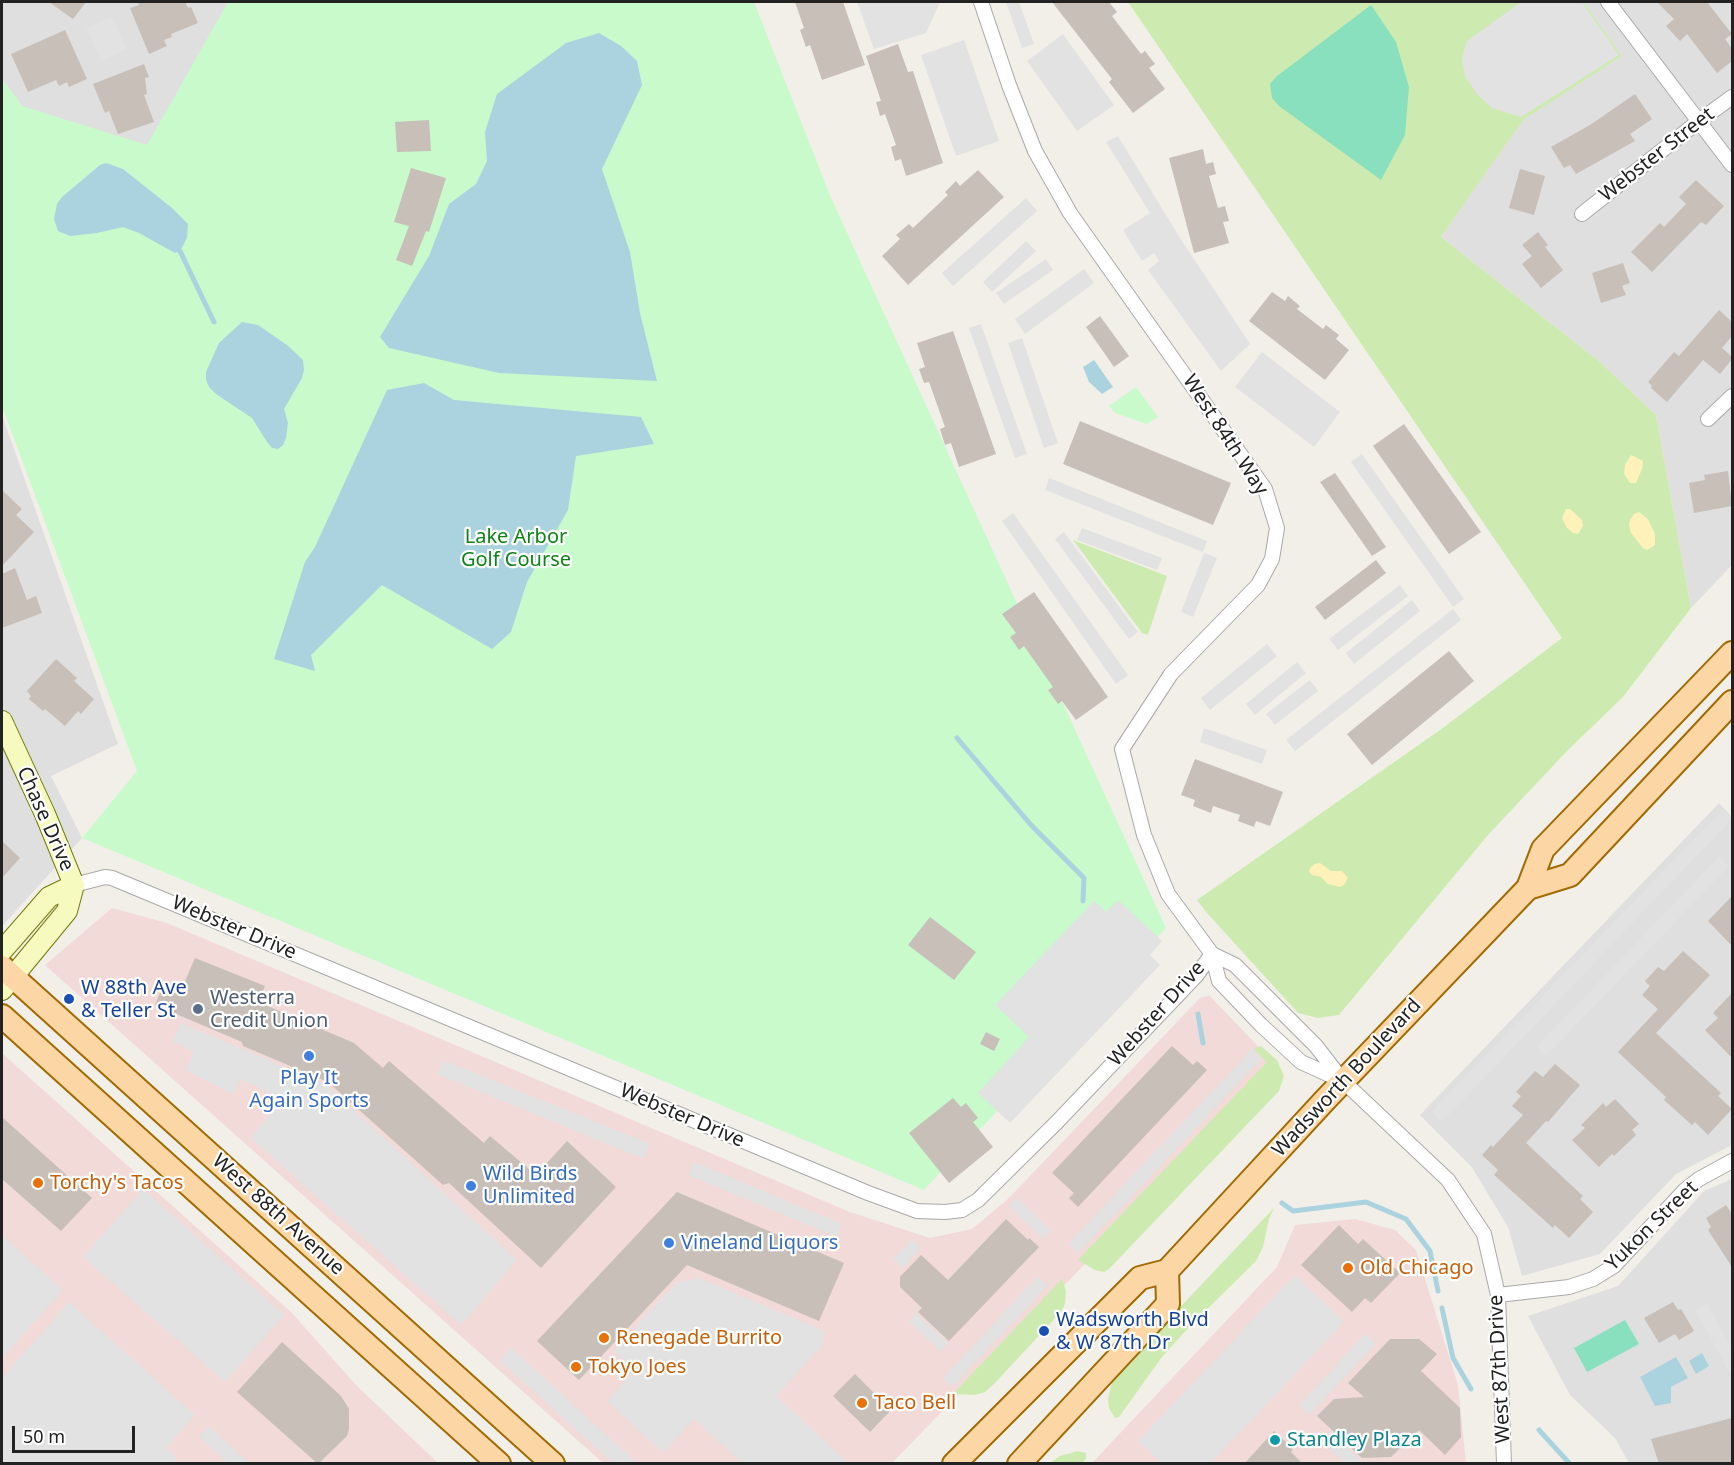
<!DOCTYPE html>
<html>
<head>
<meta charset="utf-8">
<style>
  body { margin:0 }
  #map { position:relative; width:1734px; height:1465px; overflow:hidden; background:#f2efe9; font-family:"Noto Sans",sans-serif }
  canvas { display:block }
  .frame { position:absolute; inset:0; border:3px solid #222; pointer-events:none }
  .scale { position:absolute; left:12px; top:1426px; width:123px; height:27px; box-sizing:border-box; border:3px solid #222; border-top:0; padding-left:8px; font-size:18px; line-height:21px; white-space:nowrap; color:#222; -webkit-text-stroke:4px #fff; paint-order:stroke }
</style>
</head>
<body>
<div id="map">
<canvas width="1734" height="1465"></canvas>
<div class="frame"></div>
<div class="scale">50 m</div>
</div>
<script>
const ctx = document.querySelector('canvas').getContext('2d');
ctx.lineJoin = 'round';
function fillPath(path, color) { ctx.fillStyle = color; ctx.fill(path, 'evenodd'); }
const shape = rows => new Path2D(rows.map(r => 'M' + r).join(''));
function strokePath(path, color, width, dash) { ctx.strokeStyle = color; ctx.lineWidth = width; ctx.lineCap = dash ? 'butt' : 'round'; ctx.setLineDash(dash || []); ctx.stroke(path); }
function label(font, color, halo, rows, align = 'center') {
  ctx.font = font + ' "Noto Sans",sans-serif'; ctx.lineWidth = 4.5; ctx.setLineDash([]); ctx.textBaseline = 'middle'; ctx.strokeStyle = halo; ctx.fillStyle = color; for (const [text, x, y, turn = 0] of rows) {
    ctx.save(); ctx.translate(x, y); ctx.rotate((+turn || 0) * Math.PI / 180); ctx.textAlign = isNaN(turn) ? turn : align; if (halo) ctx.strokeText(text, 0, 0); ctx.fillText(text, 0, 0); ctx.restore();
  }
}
const residential = shape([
  [2,2,250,2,147,146,114,148,22,106,2,79],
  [1584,2,1732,2,1732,565,1691,608,1656,415,1600,362,1441,237,1522,120,1622,56],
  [2,415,118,744,51,776,82,838,2,926],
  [1719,803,1732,817,1732,1145,1676,1174,1600,1254,1522,1276,1508,1227,1471,1166,1420,1115],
  [1732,1179,1732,1463,1629,1463,1615,1438,1570,1395,1528,1316,1618,1286,1704,1191]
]);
const commercial = shape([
  [112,908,167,923,850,1212,930,1238,972,1229,1009,1198,1200,998,1209,995,1277,1066,892,1463,603,1463,45,965],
  [2,1053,292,1313,356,1385,438,1463,2,1463],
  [1355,1219,1395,1230,1416,1250,1458,1385,1466,1463,1091,1464,1277,1267,1295,1225]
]);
const grass = shape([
  [1128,2,1584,2,1622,56,1523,120,1441,237,1600,362,1656,415,1691,608,1623,697,1567,751,1488,835,1339,1015,1318,1018,1298,1013,1207,913,1197,900,1440,730,1562,638],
  [1073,540,1167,576,1148,635,1142,633],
  [1261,1046,1277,1060,1284,1076,1279,1091,1109,1269,1104,1272,1095,1270,1078,1260,1267,1062,1254,1049],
  [1274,1208,1269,1219,1263,1247,1256,1261,1190,1326,1162,1357,1119,1417,1115,1418,1109,1408,1108,1399,1113,1378],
  [1062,1279,1066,1291,1065,1304,1061,1312,993,1385,985,1392,975,1395,953,1394],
  [1078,1451,1086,1453,1086,1459,1082,1463,1050,1463,1060,1456]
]);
const sand = shape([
  [1631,455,1643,461,1642,469,1636,483,1630,483,1624,474,1625,465],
  [1566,509,1570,509,1582,520,1583,526,1578,534,1573,533,1567,528,1562,518],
  [1639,512,1648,519,1655,534,1655,545,1647,550,1643,548,1631,533,1629,525,1630,520,1634,514],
  [1320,863,1331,871,1342,871,1348,878,1344,885,1340,887,1328,884,1321,877,1312,875,1309,871,1311,867,1315,864]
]);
const park = shape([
  [228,2,754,2,831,198,1166,928,924,1190,82,838,137,771,2,406,2,79,22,106,147,145],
  [1136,387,1158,417,1147,424,1115,413,1109,406]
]);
const pitch = shape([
  [1371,5,1396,42,1409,87,1405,135,1381,180,1279,106,1272,98,1270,84,1277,76],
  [1625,1320,1639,1344,1587,1372,1574,1348]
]);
const parking = shape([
  [857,2,940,2,926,33,874,49],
  [1006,2,1019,2,1034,44,1022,48],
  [1521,2,1582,2,1619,55,1521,117,1492,108,1478,95,1465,76,1462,58,1467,41],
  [112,17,127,49,101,61,86,28],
  [1063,34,1114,105,1077,131,1027,61],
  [964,40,999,141,956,156,921,55],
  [1118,136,1180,238,1250,344,1221,371,1148,270,1159,261,1154,253,1142,261,1123,230,1150,213,1106,142],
  [1026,198,1037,211,953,286,942,273],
  [1026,241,1036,251,992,292,983,282],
  [1046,259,1053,270,1004,304,996,293],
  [1084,269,1094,283,1025,334,1015,319],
  [981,324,1027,454,1015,458,969,328],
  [1022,338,1058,443,1044,448,1008,343],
  [1262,352,1340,412,1314,447,1235,387],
  [1362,454,1464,599,1453,607,1351,462],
  [1049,478,1207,541,1203,552,1045,490],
  [1013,513,1128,675,1116,684,1002,521],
  [1082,528,1162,558,1157,570,1077,540],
  [1064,532,1138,632,1129,639,1055,539],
  [1204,553,1217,558,1193,617,1181,612],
  [1400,585,1408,596,1338,650,1329,639],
  [1412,600,1420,611,1354,664,1346,653],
  [1453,609,1461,620,1295,751,1286,740],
  [1267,644,1277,656,1210,710,1201,698],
  [1297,662,1306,673,1255,715,1246,704],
  [1310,680,1318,691,1275,725,1266,714],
  [1204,728,1267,750,1262,764,1200,742],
  [1723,809,1732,819,1442,1122,1431,1112],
  [1719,857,1729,866,1546,1056,1536,1047],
  [1118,900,1162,941,1150,955,1160,965,1010,1123,978,1093,1029,1037,995,1005,1094,901,1106,912],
  [181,1023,322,1083,331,1089,517,1260,461,1325,251,1138,283,1099,241,1079,233,1094,185,1070,194,1052,173,1041],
  [1252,1049,1262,1058,1078,1253,1068,1244],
  [443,1060,650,1144,644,1159,437,1074],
  [694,1162,842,1224,837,1237,688,1175],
  [143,1189,284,1315,225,1382,83,1257],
  [1017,1198,1051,1230,1043,1239,1009,1206],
  [2,1235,63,1290,2,1358],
  [912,1240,921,1248,903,1268,893,1259],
  [1295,1275,1344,1322,1211,1463,1162,1463,1138,1441],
  [1038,1276,1048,1285,952,1387,943,1378],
  [699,1278,824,1331,823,1345,776,1396,845,1460,842,1463,742,1463,694,1419,663,1453,607,1401,634,1371,614,1351,676,1283],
  [69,1302,195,1415,166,1448,177,1458,173,1463,2,1463,2,1378],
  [1707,1303,1732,1349,1732,1377,1695,1310],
  [916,1313,948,1343,940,1351,909,1321],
  [1365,1334,1376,1344,1309,1415,1299,1405],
  [511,1348,637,1463,613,1463,500,1361],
  [208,1426,250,1463,228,1463,199,1437],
  [1331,1431,1364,1463,1344,1463,1321,1441]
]);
const water = shape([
  [599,33,621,46,637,61,642,85,602,169,630,252,640,313,657,381,499,373,389,348,380,337,429,256,449,204,476,184,487,161,485,132,497,94,566,43],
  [106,163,123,169,172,208,188,224,187,238,180,251,175,253,139,233,123,227,97,233,70,236,58,231,54,219,57,204,62,197,100,165],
  [242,322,258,325,287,345,303,360,304,370,302,378,284,409,288,423,286,438,283,445,278,449,272,448,267,442,252,418,216,394,209,387,206,380,206,372,219,343],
  [1094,360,1113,387,1102,394,1089,382,1083,367],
  [424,383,454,400,641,417,654,444,576,456,568,510,527,582,511,632,492,649,382,585,311,655,315,671,274,659,305,562,315,547,387,390],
  [1702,1353,1709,1366,1696,1374,1689,1361],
  [1676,1357,1688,1378,1671,1387,1671,1403,1655,1406,1640,1377]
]);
const stream = shape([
  [180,251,214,322],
  [957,738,1031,825,1084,878,1083,901],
  [1198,1014,1203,1043],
  [1282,1203,1293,1211,1366,1202,1406,1219,1430,1251,1438,1291],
  [1442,1308,1453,1358,1471,1389],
  [1539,1430,1570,1464]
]);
const building = shape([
  [49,2,86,2,73,19],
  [138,2,185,2,188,8,191,7,198,23,171,34,172,37,164,40,167,46,149,54,130,8,139,5],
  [795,2,843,2,865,65,822,80,810,45,806,47,800,30,804,28],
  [1052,2,1109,2,1117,12,1112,16,1141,54,1145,51,1155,64,1149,68,1165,89,1133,113,1109,82,1112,79],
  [1657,2,1707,2,1732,34,1725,39,1732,49,1732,61,1717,73,1687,34,1680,41,1666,26,1674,19],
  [65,30,87,79,69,87,67,82,59,86,56,80,28,92,11,54],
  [898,44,908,72,913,71,943,163,906,176,901,159,895,161,891,147,896,145,885,114,880,116,876,102,881,101,866,56],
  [144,64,149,77,145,78,147,94,144,95,154,122,118,134,109,111,105,113,93,84],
  [1635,94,1652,119,1630,134,1635,141,1576,174,1570,165,1564,168,1551,147,1590,125],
  [429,120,431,151,397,152,395,122],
  [1203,149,1206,164,1213,162,1216,174,1209,176,1218,208,1225,206,1229,221,1223,222,1229,243,1194,253,1169,158],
  [411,168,446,178,429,232,426,231,412,266,396,260,409,226,394,222],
  [1520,169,1545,176,1534,215,1509,208],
  [978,170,1004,197,908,285,882,256,900,239,896,235,909,224,913,228,948,195,945,192,956,181,960,186],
  [1696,180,1724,206,1706,225,1701,222,1652,272,1631,252,1660,223,1664,227,1686,204,1679,197],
  [1538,232,1548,245,1545,247,1563,270,1541,288,1522,264,1532,256,1522,245],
  [1623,263,1630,283,1622,286,1626,295,1601,303,1592,273],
  [1272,292,1285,301,1288,296,1300,306,1297,309,1323,329,1326,325,1339,335,1336,339,1349,350,1325,380,1249,321],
  [1719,310,1732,322,1732,336,1722,348,1732,357,1732,359,1720,374,1703,360,1667,402,1651,388,1652,386,1648,382,1674,352,1679,356],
  [1100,316,1129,356,1114,367,1086,327],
  [953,331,996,454,959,467,951,443,945,445,940,429,945,427,929,382,924,383,919,369,925,367,917,343],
  [1080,421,1231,483,1213,525,1063,464],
  [1404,424,1481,532,1449,554,1373,446],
  [1728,471,1732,506,1694,513,1689,483,1705,480,1704,475],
  [1335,473,1386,547,1372,556,1320,482],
  [2,490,22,509,16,515,34,532,2,566],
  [1376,560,1386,573,1325,620,1315,607],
  [15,568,27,600,36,596,42,613,2,628,2,574],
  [1034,592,1108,697,1076,720,1062,701,1058,704,1048,690,1053,687,1024,646,1019,650,1010,637,1016,633,1002,614],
  [1449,651,1474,681,1372,765,1347,734],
  [56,659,77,678,74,681,94,699,81,714,78,711,65,726,45,709,43,711,29,699,31,696,27,691],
  [1195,759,1283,792,1270,826,1256,821,1254,827,1238,821,1240,815,1213,806,1211,813,1193,806,1195,800,1181,795],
  [2,841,20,858,2,878],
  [1732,896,1732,946,1708,921],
  [930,917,976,952,954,980,908,945],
  [1683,951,1710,975,1656,1033,1721,1093,1718,1096,1732,1109,1708,1135,1695,1122,1692,1125,1664,1100,1666,1097,1618,1052,1658,1009,1642,995,1650,986,1645,981,1658,967,1664,971],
  [195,958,265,986,258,1002,354,1043,383,1068,389,1061,484,1143,490,1136,536,1175,567,1141,616,1187,541,1268,449,1183,443,1185,328,1082,243,1046,242,1042,155,1005,162,988,179,995],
  [1732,993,1732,1058,1705,1030,1718,1018,1713,1013],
  [986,1032,1000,1039,994,1051,980,1044],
  [1172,1046,1193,1065,1197,1061,1207,1070,1078,1207,1069,1198,1074,1193,1052,1173],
  [1555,1064,1580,1085,1548,1122,1546,1121,1526,1143,1583,1196,1580,1199,1593,1212,1569,1238,1555,1225,1553,1228,1494,1175,1498,1170,1482,1155,1491,1145,1493,1147,1523,1115,1512,1106,1521,1096,1516,1092,1535,1071,1543,1077],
  [953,1098,961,1107,966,1103,978,1118,973,1122,993,1147,949,1183,909,1133],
  [1615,1099,1639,1124,1632,1130,1636,1135,1614,1156,1612,1154,1599,1167,1572,1140,1585,1128,1581,1125,1603,1103,1606,1107],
  [2,1117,92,1198,61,1231,2,1179],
  [677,1192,844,1263,819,1321,687,1265,579,1380,537,1341],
  [1726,1205,1732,1214,1732,1267,1708,1230,1711,1227,1706,1218],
  [1006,1219,1028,1240,1029,1238,1039,1247,949,1341,918,1312,922,1308,900,1287,900,1277,921,1255,948,1280],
  [1339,1225,1358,1244,1363,1239,1400,1273,1371,1303,1365,1298,1352,1312,1301,1265],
  [1673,1302,1678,1310,1681,1309,1694,1331,1679,1340,1675,1334,1659,1343,1644,1318],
  [1390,1339,1419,1339,1437,1354,1421,1371,1460,1408,1461,1437,1445,1455,1419,1430,1391,1457,1362,1458,1317,1416,1334,1399,1364,1397,1348,1383],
  [282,1342,341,1396,349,1409,349,1429,347,1436,318,1464,237,1392],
  [855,1374,891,1410,870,1432,833,1396],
  [1732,1418,1732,1464,1659,1464,1651,1439],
  [1274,1431,1293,1449,1291,1452,1303,1464,1244,1464]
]);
const street = shape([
  [981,2,1009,85,1035,151,1070,213,1265,489,1277,528,1272,559,1258,585,1171,674,1122,749,1144,835,1168,894,1212,954,1219,981,1261,1025,1301,1062,1343,1081],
  [1608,2,1732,165],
  [1582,214,1699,121,1732,97],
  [1708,419,1732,396],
  [74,885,105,877,112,878,868,1193,917,1211,945,1212,962,1210,978,1200,1057,1122,1196,976,1212,954],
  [1212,954,1235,965,1316,1046,1343,1081,1448,1180,1484,1234,1498,1295,1504,1464],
  [1498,1295,1569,1287,1593,1279,1614,1266,1685,1190,1699,1179,1732,1161]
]);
const secondary = shape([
  [2,721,45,814,74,885],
  [2,951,49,897,74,885],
  [2,990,67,911,74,885]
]);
const primary = shape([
  [1528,888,1570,875,1732,702],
  [2,967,553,1464],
  [2,1016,499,1464],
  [954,1464,1140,1278,1167,1271,1326,1099,1528,888,1543,849,1732,653],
  [1019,1464,1168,1304,1167,1271]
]);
const markers = [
  [69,999,6,"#1a4fb4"],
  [198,1009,6,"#5c6f8a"],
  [309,1056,6,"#3f7fe0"],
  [38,1183,6,"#e8710a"],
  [471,1186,6,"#3f7fe0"],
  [669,1243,6,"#3f7fe0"],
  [1348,1268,6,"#e8710a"],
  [1044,1331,6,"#1a4fb4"],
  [604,1338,6,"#e8710a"],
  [576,1367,6,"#e8710a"],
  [862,1403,6,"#e8710a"],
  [1275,1440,6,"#0f9aa8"]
];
const streetNames = [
  ["Webster Street",1657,155,-38],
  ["West 84th Way",1225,435,57],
  ["Chase Drive",45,819,66],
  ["Webster Drive",234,928,23],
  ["Webster Drive",1157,1014,-48],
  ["Wadsworth Boulevard",1347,1078,-47],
  ["Webster Drive",682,1116,23],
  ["West 88th Avenue",278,1215,42],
  ["Yukon Street",1652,1226,-44],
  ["West 87th Drive",1500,1369,-93]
];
const parkNames = [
  ["Lake Arbor",516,537],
  ["Golf Course",516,560]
];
const transitNames = [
  ["W 88th Ave",81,988],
  ["& Teller St",81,1011],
  ["Wadsworth Blvd",1056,1320],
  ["& W 87th Dr",1056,1343]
];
const serviceNames = [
  ["Westerra",210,998],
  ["Credit Union",210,1021]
];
const shopNames = [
  ["Play It",309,1078,"center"],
  ["Again Sports",309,1101,"center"],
  ["Wild Birds",483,1174],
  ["Unlimited",483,1197],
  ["Vineland Liquors",681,1243]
];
const foodNames = [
  ["Torchy's Tacos",50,1183],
  ["Old Chicago",1360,1268],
  ["Renegade Burrito",616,1338],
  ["Tokyo Joes",588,1367],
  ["Taco Bell",874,1403]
];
const cultureNames = [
  ["Standley Plaza",1287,1440]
];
fillPath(residential, '#e0dfdf');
fillPath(commercial, '#f2dad9');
fillPath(grass, '#cdebb0');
fillPath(sand, '#fff1ba');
fillPath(park, '#c8facc');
fillPath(pitch, '#88e0be');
fillPath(parking, '#e2e2e2');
fillPath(water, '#aad3df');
strokePath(stream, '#aad3df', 5);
fillPath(building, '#c7bfb8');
strokePath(street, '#a9a9a9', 16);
strokePath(secondary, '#707d05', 22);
strokePath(primary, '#a06b00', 26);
strokePath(street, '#fff', 14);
strokePath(secondary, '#f7fabf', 20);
strokePath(primary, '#fcd6a4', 22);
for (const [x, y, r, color] of markers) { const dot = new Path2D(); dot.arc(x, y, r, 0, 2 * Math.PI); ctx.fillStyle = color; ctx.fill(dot); strokePath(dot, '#fff', 2); }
label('20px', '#222', '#fff', streetNames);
label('20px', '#0c8416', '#fff', parkNames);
label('20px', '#164399', '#fff', transitNames, 'left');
label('20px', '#4e5e75', '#fff', serviceNames, 'left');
label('20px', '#366cbe', '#fff', shopNames, 'left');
label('20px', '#c56008', '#fff', foodNames, 'left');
label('20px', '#0d838f', '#fff', cultureNames, 'left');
</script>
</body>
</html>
